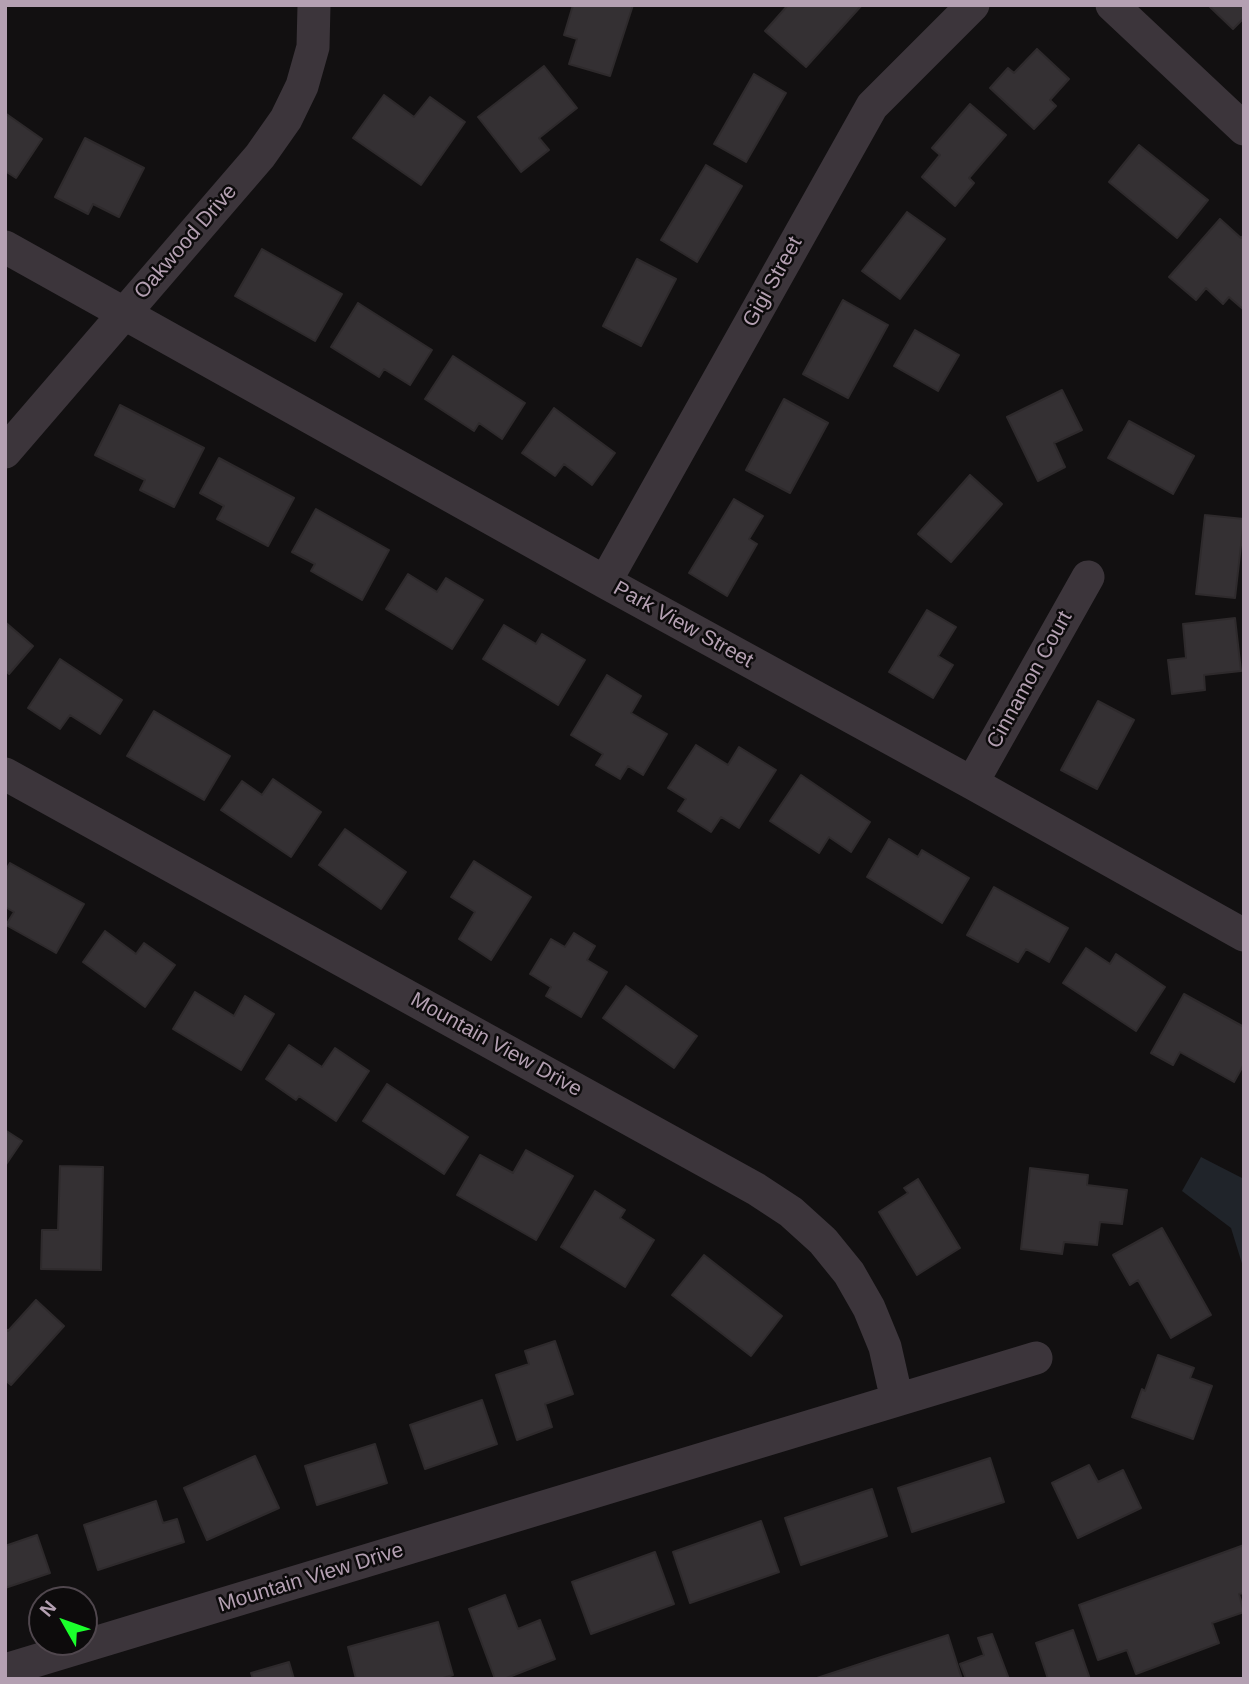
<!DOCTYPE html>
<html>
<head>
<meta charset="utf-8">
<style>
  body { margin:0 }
  #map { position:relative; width:1249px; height:1684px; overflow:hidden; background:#121011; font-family:Helvetica,sans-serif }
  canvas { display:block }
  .frame { position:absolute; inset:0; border:7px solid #b4a0b2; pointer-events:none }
  .north { position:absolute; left:28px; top:1586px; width:70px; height:70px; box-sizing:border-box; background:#0d0b0c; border:2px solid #50474e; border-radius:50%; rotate:310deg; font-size:19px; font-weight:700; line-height:28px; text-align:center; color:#b4a0b2 }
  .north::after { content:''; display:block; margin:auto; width:24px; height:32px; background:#1bff2c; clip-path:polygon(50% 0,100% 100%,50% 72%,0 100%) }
</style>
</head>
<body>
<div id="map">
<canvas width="1249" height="1684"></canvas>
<div class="frame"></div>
<div class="north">N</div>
</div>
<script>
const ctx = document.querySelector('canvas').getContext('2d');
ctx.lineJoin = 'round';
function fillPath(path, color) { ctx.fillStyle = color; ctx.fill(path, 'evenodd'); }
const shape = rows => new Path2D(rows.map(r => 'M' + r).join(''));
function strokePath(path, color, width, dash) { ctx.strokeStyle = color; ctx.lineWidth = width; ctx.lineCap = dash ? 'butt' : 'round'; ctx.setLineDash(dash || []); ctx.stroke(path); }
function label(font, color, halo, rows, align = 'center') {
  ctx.font = font + ' Helvetica,sans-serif'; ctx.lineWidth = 5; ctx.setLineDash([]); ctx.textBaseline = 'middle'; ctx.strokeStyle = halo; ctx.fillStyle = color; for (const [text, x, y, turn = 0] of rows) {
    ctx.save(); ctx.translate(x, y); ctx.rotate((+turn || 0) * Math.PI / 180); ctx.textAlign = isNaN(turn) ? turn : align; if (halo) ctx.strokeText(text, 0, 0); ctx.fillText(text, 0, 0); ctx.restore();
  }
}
const green = shape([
  [1201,1157,1244,1179,1244,1270,1231,1228,1182,1191]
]);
const building = shape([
  [573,5,633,5,610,76,569,64,577,39,564,35,573,5],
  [788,5,862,5,806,67,765,31,788,5],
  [1212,5,1244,5,1244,18,1233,29,1210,7,1212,5],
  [1037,49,1069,79,1050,100,1056,106,1034,129,990,88,1008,68,1014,73,1037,49],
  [544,66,577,108,539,138,549,150,521,172,478,117,544,66],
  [754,74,786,93,746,162,714,144,754,74],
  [384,95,414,117,430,97,465,122,421,185,353,138,384,95],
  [970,104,1006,135,969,178,974,183,955,206,922,177,940,155,932,148,970,104],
  [5,113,42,139,16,178,5,171,5,113],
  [85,138,144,168,119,217,93,204,88,214,55,197,85,138],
  [1139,145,1208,200,1177,238,1109,182,1139,145],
  [706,165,742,186,697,262,661,240,706,165],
  [907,212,945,239,900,299,862,271,907,212],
  [1220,219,1241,238,1244,235,1244,310,1229,297,1223,304,1206,288,1196,300,1169,277,1220,219],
  [262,249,342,294,315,341,235,296,262,249],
  [637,259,676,279,641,346,603,326,637,259],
  [843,300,888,325,848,398,803,374,843,300],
  [358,303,432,350,410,385,384,369,379,377,331,347,358,303],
  [915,330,959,355,938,391,894,366,915,330],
  [453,356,525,403,502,439,479,423,474,431,425,399,453,356],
  [1062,390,1082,430,1054,443,1065,467,1038,481,1007,417,1062,390],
  [784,399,828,423,790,493,746,470,784,399],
  [120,405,204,448,174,507,140,490,145,480,95,455,120,405],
  [554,408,615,453,592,485,564,464,555,476,522,453,554,408],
  [1129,421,1194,456,1173,494,1108,458,1129,421],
  [219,458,294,498,268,546,217,519,224,506,200,493,219,458],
  [970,475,1002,504,951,562,918,534,970,475],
  [734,499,763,516,749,539,757,544,727,596,689,573,734,499],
  [316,509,389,550,362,600,311,571,315,564,292,552,316,509],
  [1205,515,1244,519,1235,598,1196,594,1205,515],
  [408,574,437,592,446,578,483,600,452,649,386,609,408,574],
  [927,610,956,627,938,656,953,665,933,698,889,672,927,610],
  [1235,618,1241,671,1204,675,1205,690,1172,694,1168,660,1186,658,1183,624,1235,618],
  [5,622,33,646,9,674,5,670,5,622],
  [504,625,536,644,542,634,585,660,558,705,483,659,504,625],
  [60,659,122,700,100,734,70,715,60,729,28,708,60,659],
  [607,675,641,696,631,713,667,734,643,775,628,766,620,779,596,765,603,754,571,735,607,675],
  [1098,701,1134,720,1097,789,1061,770,1098,701],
  [154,711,230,756,204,800,127,756,154,711],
  [696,745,728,765,739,747,776,770,739,828,721,817,711,832,678,811,686,799,668,788,696,745],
  [801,775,870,822,851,852,829,837,819,853,770,821,801,775],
  [273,779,321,812,291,857,221,810,242,781,262,795,273,779],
  [345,829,406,872,381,909,319,865,345,829],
  [889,839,918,857,922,850,969,878,942,923,867,877,889,839],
  [474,861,531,897,491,960,459,939,475,912,451,897,474,861],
  [10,863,84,904,56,953,6,925,14,912,5,907,5,871,10,863],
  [994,887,1068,928,1049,962,1026,949,1018,962,967,935,994,887],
  [105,931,136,954,144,943,175,965,145,1007,83,962,105,931],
  [574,933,595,946,587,960,607,972,581,1017,546,996,551,987,530,974,551,939,565,947,574,933],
  [1086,948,1110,964,1116,954,1165,987,1136,1031,1063,983,1086,948],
  [626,986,697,1036,674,1068,603,1018,626,986],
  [195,992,234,1016,245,996,274,1014,241,1070,173,1029,195,992],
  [1184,994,1244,1027,1244,1064,1234,1082,1180,1052,1173,1065,1151,1053,1184,994],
  [289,1045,322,1067,335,1048,369,1071,336,1121,299,1096,296,1100,266,1079,289,1045],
  [387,1084,468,1137,444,1174,363,1121,387,1084],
  [5,1130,22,1141,5,1166,5,1130],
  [526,1150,573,1176,536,1240,457,1195,480,1155,513,1173,526,1150],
  [60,1166,103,1167,101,1270,41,1269,42,1230,58,1230,60,1166],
  [1030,1168,1088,1175,1087,1185,1127,1190,1122,1224,1100,1222,1097,1245,1064,1242,1062,1254,1021,1249,1030,1168],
  [918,1179,960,1248,917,1275,879,1212,908,1193,904,1188,918,1179],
  [595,1191,625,1210,620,1218,654,1240,625,1287,561,1247,595,1191],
  [1162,1228,1211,1315,1171,1338,1138,1280,1130,1285,1113,1255,1162,1228],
  [704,1255,782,1316,751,1356,672,1295,704,1255],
  [36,1300,64,1326,11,1385,5,1380,5,1328,8,1331,36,1300],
  [555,1341,573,1394,545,1404,552,1427,517,1440,496,1375,529,1364,525,1351,555,1341],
  [1158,1355,1194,1368,1190,1378,1212,1386,1193,1439,1132,1417,1142,1389,1145,1391,1158,1355],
  [482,1400,497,1444,425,1469,410,1425,482,1400],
  [375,1444,387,1483,317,1505,305,1466,375,1444],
  [255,1456,279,1508,207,1540,184,1488,255,1456],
  [990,1458,1004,1502,912,1532,898,1488,990,1458],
  [1089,1465,1098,1482,1123,1470,1141,1508,1078,1538,1052,1483,1089,1465],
  [872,1489,887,1536,801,1565,785,1518,872,1489],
  [156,1501,163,1523,177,1519,184,1542,98,1570,84,1525,156,1501],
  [761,1521,779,1572,690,1603,673,1552,761,1521],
  [37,1535,50,1573,5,1588,5,1546,37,1535],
  [1244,1545,1244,1593,1239,1594,1244,1612,1212,1623,1219,1643,1136,1674,1127,1650,1098,1660,1079,1605,1244,1545],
  [655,1552,674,1604,591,1634,572,1582,655,1552],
  [505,1595,518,1629,540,1620,555,1659,504,1679,495,1679,469,1609,505,1595],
  [438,1622,453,1675,440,1679,356,1679,348,1647,438,1622],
  [1073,1630,1090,1679,1048,1679,1036,1643,1073,1630],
  [992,1634,1009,1679,966,1679,960,1664,984,1655,978,1638,992,1634],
  [948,1635,962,1679,814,1679,948,1635],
  [289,1662,294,1679,253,1679,251,1673,289,1662]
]);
const street = shape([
  [1112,5,1244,129],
  [5,247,605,582,972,783,1244,935],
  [5,452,260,156,286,119,302,86,313,47,314,5],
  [605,582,872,106,973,5],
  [5,774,756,1189,791,1212,823,1241,849,1273,869,1308,885,1347,897,1400],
  [972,783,1088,577],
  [5,1670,1036,1358]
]);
const streetNames = [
  ["Oakwood Drive",186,242,-49],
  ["Gigi Street",773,282,-61],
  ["Park View Street",683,625,29],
  ["Cinnamon Court",1030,680,-61],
  ["Mountain View Drive",496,1045,29],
  ["Mountain View Drive",311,1578,-17]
];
fillPath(green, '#20242a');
fillPath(building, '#343033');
strokePath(building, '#2e2a2c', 2);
strokePath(street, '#3c353b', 33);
label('21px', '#b4a0b2', '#0d0b0c', streetNames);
</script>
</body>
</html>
